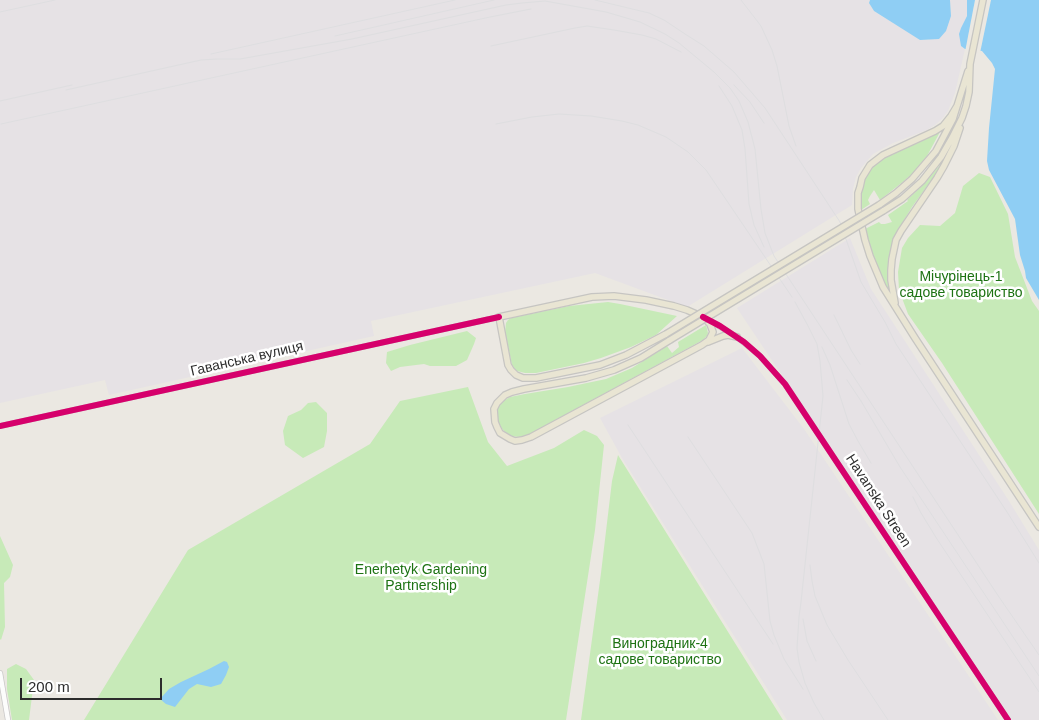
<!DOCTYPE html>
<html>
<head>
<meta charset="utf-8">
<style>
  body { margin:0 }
  #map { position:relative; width:1039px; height:720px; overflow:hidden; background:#ebe8e2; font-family:Helvetica,sans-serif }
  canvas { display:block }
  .scale { position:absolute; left:20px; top:678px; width:142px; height:22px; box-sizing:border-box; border:2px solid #2c2c2c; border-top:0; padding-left:6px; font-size:15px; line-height:18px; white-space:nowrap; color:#2c2c2c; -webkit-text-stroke:4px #fff; paint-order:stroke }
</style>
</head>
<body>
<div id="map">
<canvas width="1039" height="720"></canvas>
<div class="scale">200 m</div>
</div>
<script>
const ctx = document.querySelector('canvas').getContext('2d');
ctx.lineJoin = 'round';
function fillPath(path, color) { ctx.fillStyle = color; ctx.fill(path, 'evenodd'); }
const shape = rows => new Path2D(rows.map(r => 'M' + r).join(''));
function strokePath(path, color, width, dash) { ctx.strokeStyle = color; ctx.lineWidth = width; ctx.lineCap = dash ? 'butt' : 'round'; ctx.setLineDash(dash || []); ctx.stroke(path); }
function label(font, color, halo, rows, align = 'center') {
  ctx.font = font + ' Helvetica,sans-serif'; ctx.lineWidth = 5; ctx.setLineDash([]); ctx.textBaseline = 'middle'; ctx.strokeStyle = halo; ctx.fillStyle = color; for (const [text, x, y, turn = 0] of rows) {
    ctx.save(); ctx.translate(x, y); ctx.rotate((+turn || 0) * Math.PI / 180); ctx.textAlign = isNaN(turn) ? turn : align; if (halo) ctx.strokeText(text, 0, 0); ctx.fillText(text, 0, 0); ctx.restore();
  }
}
const industrial = shape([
  [0,0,870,0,869,3,874,11,921,40,928,40,951,16,950,0,967,0,967,16,961,46,965,49,955,93,948,111,942,119,935,125,927,130,893,143,873,154,861,168,856,177,853,189,852,205,687,307,595,273,371,321,374,336,109,395,105,380,0,403],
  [850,238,871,289,1009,501,1039,550,1039,720,1012,720,737,308],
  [742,348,804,429,998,720,787,720,622,458,600,418]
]);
const green = shape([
  [940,132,927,156,913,173,904,181,880,200,874,190,870,196,868,200,870,204,861,210,859,199,861,189,866,175,871,168,883,159],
  [944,160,936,174,912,207,894,237,889,256,888,281,890,294,884,283,872,255,865,229,879,222,881,224,885,224,892,222,888,215,908,201,907,200,925,183],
  [979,173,990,177,1008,214,1015,257,1032,301,1039,311,1039,514,942,363,908,314,899,290,898,272,902,248,908,238,920,225,940,226,955,213,963,186],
  [608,302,620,304,677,316,656,335,631,347,601,358,584,363,536,373,525,373,517,371,514,368,512,365,505,332,506,323,508,320,511,318,569,306],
  [706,325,708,333,707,336,703,340,528,435,523,437,519,437,510,436,503,430,500,426,497,418,498,407,500,404,503,401,510,397,525,394,568,387,606,379,632,368,667,346,672,353,679,347,678,342],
  [467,331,476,338,474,344,467,360,456,366,430,366,424,364,400,367,391,371,386,363,387,352,410,345],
  [468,387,488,442,507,466,554,448,584,430,597,436,604,445,595,530,566,720,84,720,188,550,370,444,400,401],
  [316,402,327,413,327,431,324,447,303,458,285,445,283,431,288,416,301,410,308,403],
  [618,455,710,603,783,720,581,720,601,573,612,481],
  [0,536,13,565,10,577,4,583,5,627,1,640,0,639],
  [16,664,26,669,34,680,29,720,12,720,7,689,7,669]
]);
const water = shape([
  [870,0,950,0,951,16,946,31,939,39,920,40,874,11,869,3],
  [967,0,1039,0,1039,300,1026,278,1025,271,1020,255,1015,219,989,170,987,161,989,128,995,69,992,63,982,51,965,49,961,46,959,34,961,28,967,16],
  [224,661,227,662,229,667,226,675,221,684,211,687,197,684,189,689,175,707,166,704,160,699,169,689,181,682,209,669]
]);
const pier = shape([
  [975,0,991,0,980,53,965,52]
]);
const minor = shape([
  [707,319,737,337,760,356,785,384,1008,720],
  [0,426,499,317],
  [0,673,8,720]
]);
const major = shape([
  [957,106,951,116,943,126,935,131,883,155,870,165,862,178,860,187,858,193,858,209,865,240,870,256,883,287,915,338,1039,527],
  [879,205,896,193,912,179,936,151,953,119,968,71],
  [883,211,902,199,922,181,941,157,952,138,962,118,966,106,969,92,970,64,983,0],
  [895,303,891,280,891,270,892,259,896,240,901,231,937,178,944,166,954,146,960,128],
  [666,334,626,355,600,365,536,378,523,378,516,375,511,370,508,365,499,317,592,297,614,296,646,300,674,306,687,310,703,317,710,324,713,332,709,340,702,345,531,437,522,440,515,441,510,439,500,433,497,427,495,422,494,409,497,403,505,395,512,392,524,389,586,378,614,370,641,358,670,340],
  [708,342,723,336,728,335,737,337]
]);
const rail = shape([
  [595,0,649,13,664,20,685,34,704,46,734,72,765,108,840,222,861,282,885,322,896,344,1007,512,1039,563],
  [741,0,761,26,772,50,777,66,789,126,796,146],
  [0,12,55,0],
  [335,36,494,0],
  [491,46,575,28,587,26,614,30,642,35,656,39,681,52],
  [211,54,455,0],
  [734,85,750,102,764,123],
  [719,86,732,106,742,130,745,149,749,204,754,225,764,247],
  [66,90,201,60,217,59,240,59,352,39,506,5,522,3,545,1,606,12,640,22,665,34,679,43,714,72,730,88,739,101,748,122,755,149,761,209,765,233,774,256,999,597,1039,655],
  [0,101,72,85],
  [1,124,490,17,531,9],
  [496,124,532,117,559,114,591,116,622,121,638,125,666,137,688,152,706,170,792,297],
  [795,302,807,324,817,344,820,361,823,396,801,602,799,617,797,648,799,662,805,683,814,703,824,720],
  [834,315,851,350,860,364],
  [822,347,830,365,849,424,858,441,871,463],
  [847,380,861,401],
  [861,401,900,467,1039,676],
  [628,425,773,644],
  [688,437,752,533,764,564,770,621,774,635,784,659,803,689],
  [913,497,921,513,937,539,1039,692],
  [810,565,812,581,815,596,827,625,848,660,888,720],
  [803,619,807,641,816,661]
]);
const majorBridge = shape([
  [666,334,879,205],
  [670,340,883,211]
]);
const cycleway = shape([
  [703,317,720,326,744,342,760,356,785,384,1008,720],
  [0,426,499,317]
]);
const parkNames = [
  ["Мічурінець-1",961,277],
  ["садове товариство",961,293],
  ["Enerhetyk Gardening",421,570],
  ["Partnership",421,586],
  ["Виноградник-4",660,644],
  ["садове товариство",660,660]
];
const streetNames = [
  ["Гаванська вулиця",247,359,-13],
  ["Havanska Streen",878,501,57]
];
fillPath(industrial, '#e6e2e5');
fillPath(green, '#c7eab8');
fillPath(water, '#8fcef4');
fillPath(pier, '#ebe8e2');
strokePath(minor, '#c8c7c7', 6);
strokePath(major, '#c6c5c2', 8);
strokePath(minor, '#fcfcfb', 4.5);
strokePath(major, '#e9e5d3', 5.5);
strokePath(rail, '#dedee0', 1);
strokePath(majorBridge, '#c6c5c2', 8, []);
strokePath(majorBridge, '#e9e5d3', 5.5);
strokePath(cycleway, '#d6006c', 6);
label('14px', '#1d7213', '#fff', parkNames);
label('14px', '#2c2c2c', '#fff', streetNames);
</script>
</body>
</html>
